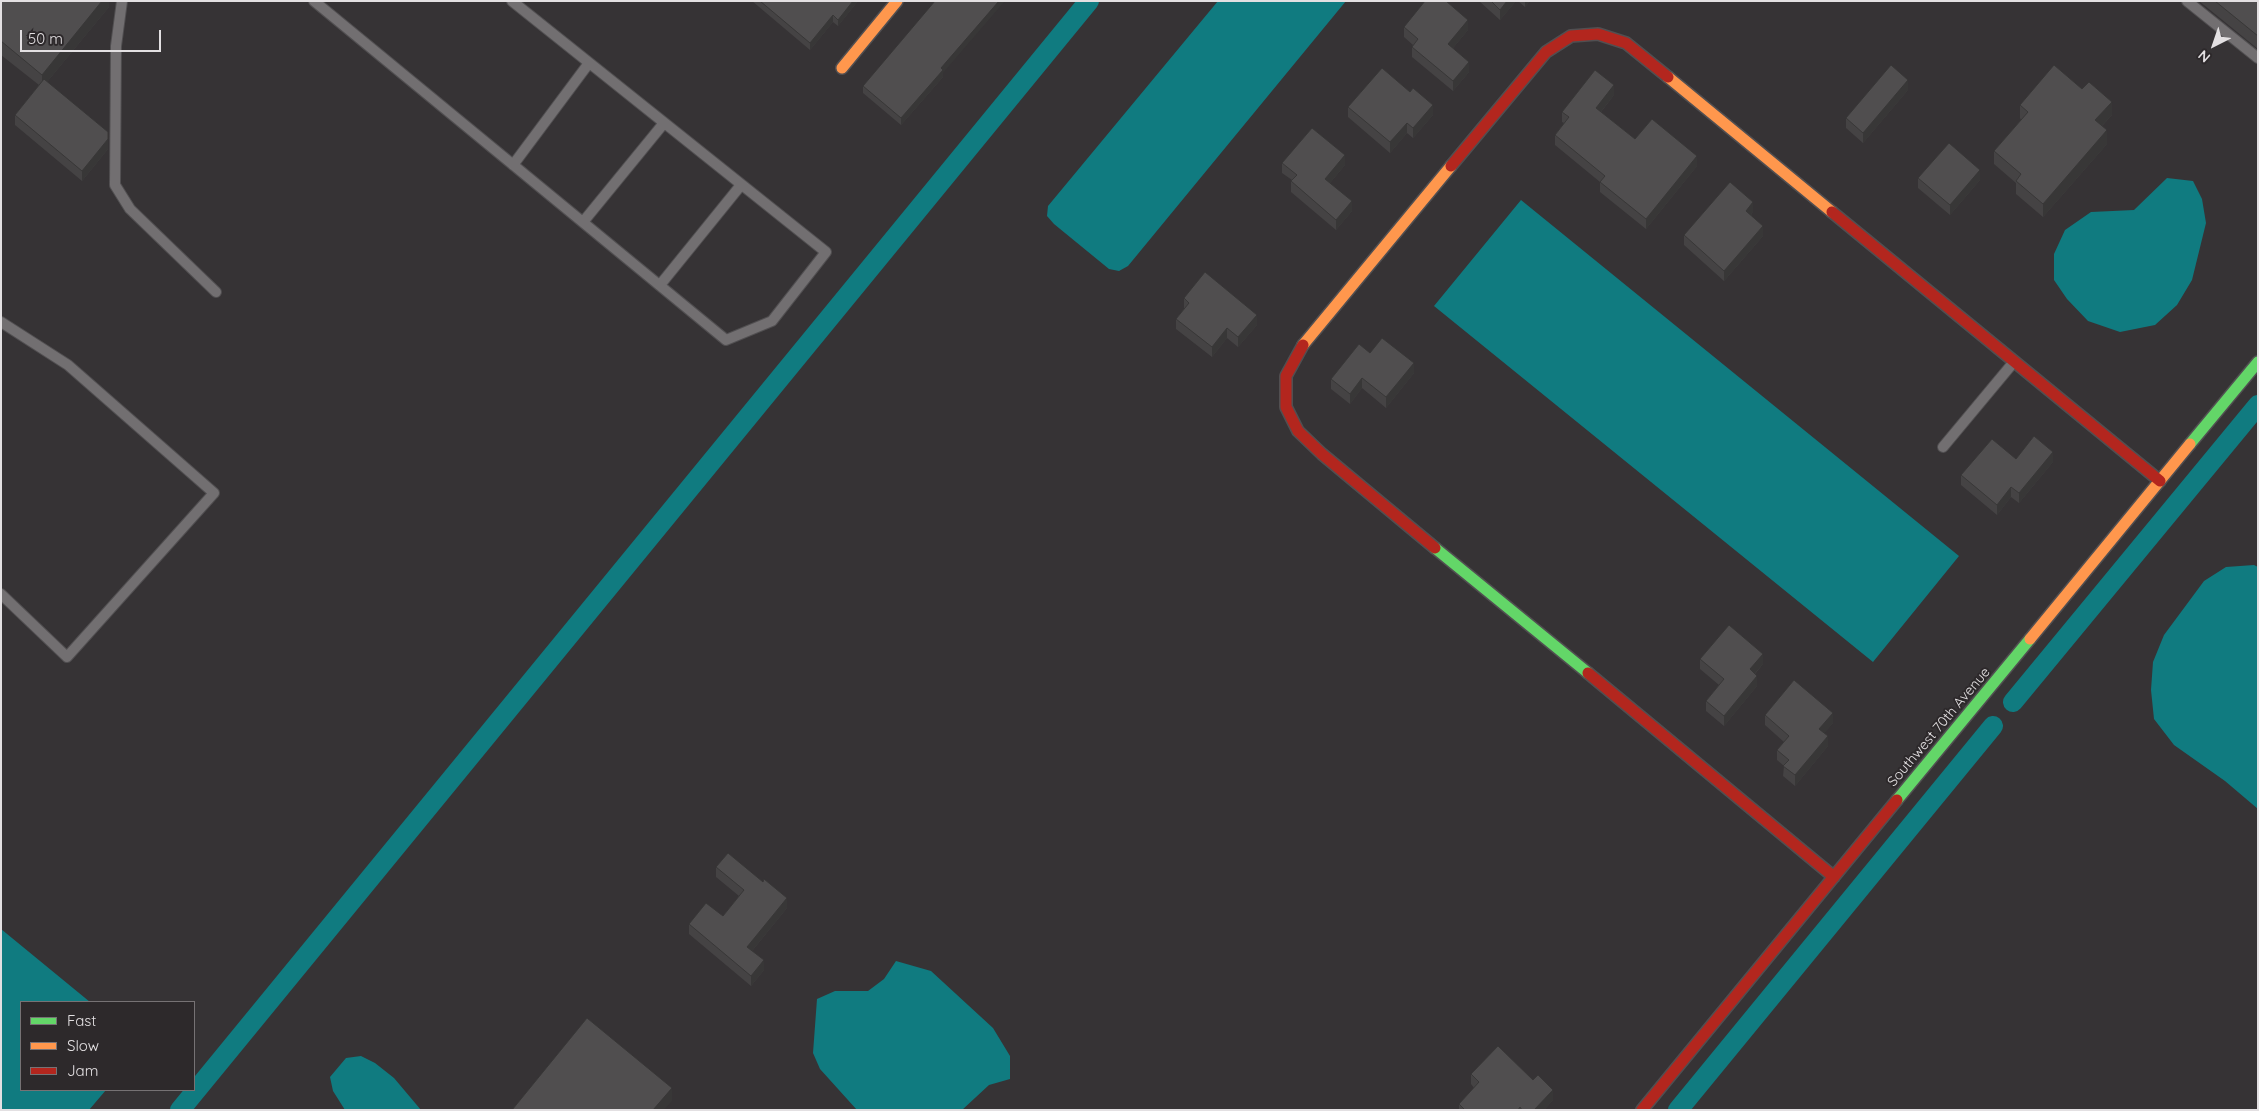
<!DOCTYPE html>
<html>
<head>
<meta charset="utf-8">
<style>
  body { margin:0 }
  #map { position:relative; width:2259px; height:1111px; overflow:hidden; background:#363335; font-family:Quicksand,sans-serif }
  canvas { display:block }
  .frame { position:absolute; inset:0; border:2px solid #e3e0e2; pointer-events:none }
  .legend { position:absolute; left:20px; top:1001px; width:175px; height:90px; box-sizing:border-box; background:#2d292b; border:1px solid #767274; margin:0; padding:6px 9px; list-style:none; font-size:15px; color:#e3e0e2 }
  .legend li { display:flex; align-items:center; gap:10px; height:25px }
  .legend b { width:25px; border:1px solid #767274 }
  .north { position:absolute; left:2189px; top:20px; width:50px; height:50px; -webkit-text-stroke:4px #2d292b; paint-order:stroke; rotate:221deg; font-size:14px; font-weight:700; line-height:20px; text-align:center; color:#e3e0e2 }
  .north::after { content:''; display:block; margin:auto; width:18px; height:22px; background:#e3e0e2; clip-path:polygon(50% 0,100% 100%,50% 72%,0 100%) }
  .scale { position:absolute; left:20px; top:30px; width:141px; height:22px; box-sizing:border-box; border:2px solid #e3e0e2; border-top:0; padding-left:6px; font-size:15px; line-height:18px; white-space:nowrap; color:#e3e0e2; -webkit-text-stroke:4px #2d292b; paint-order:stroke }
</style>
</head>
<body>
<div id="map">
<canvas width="2259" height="1111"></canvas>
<div class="frame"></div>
<ul class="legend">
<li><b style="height:6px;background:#63d668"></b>Fast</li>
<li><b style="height:6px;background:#ff974d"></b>Slow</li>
<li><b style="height:6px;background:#b3261e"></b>Jam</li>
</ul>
<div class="north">N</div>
<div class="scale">50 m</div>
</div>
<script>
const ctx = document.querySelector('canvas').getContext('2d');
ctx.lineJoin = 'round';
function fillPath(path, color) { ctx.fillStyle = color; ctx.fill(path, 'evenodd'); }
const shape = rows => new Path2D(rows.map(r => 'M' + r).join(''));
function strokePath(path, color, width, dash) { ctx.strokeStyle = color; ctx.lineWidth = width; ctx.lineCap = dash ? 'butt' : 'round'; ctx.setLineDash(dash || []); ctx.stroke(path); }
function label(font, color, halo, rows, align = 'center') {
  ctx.font = font + ' Quicksand,sans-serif'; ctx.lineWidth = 4; ctx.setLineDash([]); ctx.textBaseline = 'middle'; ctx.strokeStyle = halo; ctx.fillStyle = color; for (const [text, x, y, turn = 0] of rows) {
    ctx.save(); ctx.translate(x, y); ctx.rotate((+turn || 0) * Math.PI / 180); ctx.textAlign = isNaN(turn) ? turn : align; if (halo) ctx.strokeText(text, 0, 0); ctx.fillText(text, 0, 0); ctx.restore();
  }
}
const water = shape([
  [1218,1,1346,1,1128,266,1119,271,1109,269,1054,224,1047,216,1048,206],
  [2167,178,2193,181,2202,199,2206,223,2192,280,2177,305,2155,325,2120,332,2088,321,2067,299,2054,280,2054,254,2065,230,2091,212,2134,210],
  [1521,200,1959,556,1873,662,1434,306],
  [2254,565,2258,567,2258,809,2225,781,2174,745,2154,719,2151,690,2153,662,2164,635,2204,581,2226,567],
  [1,929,90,1002,21,1002,21,1090,106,1090,89,1110,1,1110],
  [896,961,931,971,993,1028,1010,1056,1010,1079,989,1085,962,1110,857,1110,820,1069,813,1053,817,999,835,991,868,991,884,979],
  [361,1056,375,1063,394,1078,421,1110,345,1110,333,1091,330,1077,346,1058]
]);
const canal = shape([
  [2013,702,2258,405],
  [180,1110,1089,1],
  [1678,1110,1993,726]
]);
const lane = shape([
  [122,1,116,46,115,185,130,209,216,292],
  [314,1,726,340,772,321,826,252,512,1],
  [2187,1,2258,58],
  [513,165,589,63],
  [583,222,664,123],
  [660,285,741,185],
  [1,322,68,365,214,493,67,657,1,594],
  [1943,447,2013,363]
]);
const fast = shape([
  [2190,444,2258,362],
  [1435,548,1588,673],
  [1897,800,2030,639]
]);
const slow = shape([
  [842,68,897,1],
  [1668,77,1832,212],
  [1303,345,1451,166],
  [2030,639,2190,444]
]);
const jam = shape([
  [1451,166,1546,52,1571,36,1598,34,1626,43,1668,77],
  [1832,212,2160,481],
  [1303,345,1286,376,1286,407,1298,431,1322,454,1435,548],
  [1588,673,1834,877],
  [1642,1110,1897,800]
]);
const wall = shape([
  [109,1,109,7,47,82,108,132,108,149,82,181,15,125,15,115,39,85,1,55,1,3],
  [752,1,858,1,838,26,833,22,810,50],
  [1479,1,1516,1,1500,20],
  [1518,1,1530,1,1525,7],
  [2199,1,2258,1,2258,49],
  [1404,27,1468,30,1453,48,1469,72,1453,91,1412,57,1412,47,1413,45,1404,37],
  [943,73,943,77,901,125,863,93,863,86],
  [2082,89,2112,115,2102,126,2107,144,2043,217,2016,194,2016,183,1994,164,1994,151,2021,120,2020,118,2020,105],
  [1908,90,1863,143,1846,128,1846,118],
  [1614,95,1601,112,1635,139,1697,166,1646,229,1600,192,1600,182,1555,145,1555,135,1564,123,1562,122,1562,112],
  [1348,107,1433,115,1413,138,1407,133,1390,153,1348,117],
  [1282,163,1345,165,1330,183,1352,211,1336,230,1291,192,1291,181,1292,180,1282,173],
  [1918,178,1980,180,1950,215,1918,188],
  [1753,212,1751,215,1763,236,1724,281,1684,245,1684,235],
  [1184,298,1257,325,1238,347,1227,338,1212,357,1176,329,1176,319,1184,309],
  [1370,353,1414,373,1386,408,1362,388,1350,404,1331,389,1331,379],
  [2053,462,2019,503,2011,497,1997,515,1961,485,1961,475],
  [1700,659,1763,664,1755,674,1757,686,1724,726,1706,711,1706,701,1719,685,1700,669],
  [1765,715,1833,723,1824,733,1828,746,1795,786,1783,776,1784,766,1777,760,1777,750,1784,742,1765,725],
  [716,867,787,908,752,951,764,970,751,986,689,934,689,924,723,916,739,896,716,877],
  [1471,1074,1553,1100,1544,1110,1459,1110,1459,1104,1474,1088,1471,1084]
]);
const shadedWall = shape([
  [102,1,109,1,109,7,42,88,42,75],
  [853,1,858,1,838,26,838,20],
  [999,1,1005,1,943,73,943,77,901,125,901,118,941,68],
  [1507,1,1516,1,1500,20,1500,10],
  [1525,1,1530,1,1525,7],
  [833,15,833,22,810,50,810,43],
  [1468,20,1468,30,1448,54,1448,44],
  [1469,62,1469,72,1453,91,1453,81],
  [1908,80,1908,90,1863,143,1863,133],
  [1614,85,1614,95,1596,118,1596,108],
  [2112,102,2112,115,2095,133,2095,120],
  [1433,105,1433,115,1413,138,1413,128],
  [1407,123,1407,133,1390,153,1390,142],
  [2107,130,2107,144,2043,217,2043,204],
  [108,139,108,149,82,181,82,171],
  [1345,155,1345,165,1325,189,1325,179],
  [1697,156,1697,166,1646,229,1646,219],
  [1980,170,1980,180,1950,215,1950,205],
  [1352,201,1352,211,1336,230,1336,220],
  [1753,202,1753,212,1746,221,1746,211],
  [1763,226,1763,236,1724,281,1724,271],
  [1257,315,1257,325,1238,347,1238,337],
  [1227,328,1227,338,1212,357,1212,347],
  [1414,363,1414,373,1386,408,1386,397],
  [1362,378,1362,388,1350,404,1350,394],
  [2053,452,2053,462,2019,503,2019,493],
  [2011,487,2011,497,1997,515,1997,505],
  [1763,654,1763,664,1750,679,1750,669],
  [1757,676,1757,686,1724,726,1724,716],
  [1833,713,1833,723,1819,739,1819,729],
  [1828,736,1828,746,1795,786,1795,775],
  [787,898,787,908,747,957,747,947],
  [764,960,764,970,751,986,751,976],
  [672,1088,672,1101,664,1110,653,1110],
  [1553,1090,1553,1100,1544,1110,1534,1110]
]);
const building = shape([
  [3,1,102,1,42,75,1,41,1,3,3,1],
  [760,1,853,1,838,20,833,15,810,43,760,1],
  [935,1,999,1,941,68,943,70,901,118,863,86,935,1],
  [1425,1,1446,1,1468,20,1448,44,1469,62,1453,81,1412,47,1418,39,1404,27,1425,1],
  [1491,1,1507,1,1500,10,1491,1],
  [2215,1,2258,1,2258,36,2215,1],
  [1891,65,1908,80,1863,133,1846,118,1891,65],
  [2054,65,2082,89,2089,82,2112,102,2095,120,2107,130,2043,204,2016,181,2021,174,1994,151,2028,112,2020,105,2054,65],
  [1382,68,1410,92,1413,88,1433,105,1413,128,1407,123,1390,142,1348,107,1382,68],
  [1595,70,1614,85,1596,108,1635,139,1652,119,1697,156,1646,219,1600,182,1605,176,1555,135,1569,117,1562,112,1595,70],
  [44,79,108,132,108,139,82,171,15,115,44,79],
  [1312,128,1345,155,1325,179,1352,201,1336,220,1291,181,1297,175,1282,163,1312,128],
  [1949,143,1980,170,1950,205,1918,178,1949,143],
  [1730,182,1753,202,1746,211,1763,226,1724,271,1684,235,1730,182],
  [1205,272,1257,315,1238,337,1227,328,1212,347,1176,319,1189,303,1184,298,1205,272],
  [1382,338,1414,363,1386,397,1362,378,1350,394,1331,379,1359,344,1370,353,1382,338],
  [2034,436,2053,452,2019,493,2011,487,1997,505,1961,475,1992,439,2016,459,2034,436],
  [1729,625,1763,654,1750,669,1757,676,1724,716,1706,701,1724,679,1700,659,1729,625],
  [1794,680,1833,713,1819,729,1828,736,1795,775,1783,766,1789,760,1777,750,1789,736,1765,715,1794,680],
  [728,853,763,882,764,879,787,898,747,947,764,960,751,976,689,924,706,903,723,916,744,890,716,867,728,853],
  [587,1018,672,1088,653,1110,512,1110,587,1018],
  [1498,1046,1533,1080,1538,1075,1553,1090,1534,1110,1522,1110,1520,1107,1518,1110,1465,1110,1459,1104,1479,1082,1471,1074,1498,1046]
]);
const streetNames = [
  ["Southwest 70th Avenue",1939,727,-50]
];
fillPath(water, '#107b80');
strokePath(canal, '#107b80', 20);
strokePath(lane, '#514f51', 12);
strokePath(fast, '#514f51', 14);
strokePath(slow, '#514f51', 14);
strokePath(jam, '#514f51', 14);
strokePath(lane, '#726f71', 10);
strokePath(fast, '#63d668', 11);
strokePath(slow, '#ff974d', 11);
strokePath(jam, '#b3261e', 11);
fillPath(wall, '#454344');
fillPath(shadedWall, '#383737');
fillPath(building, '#504e4f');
strokePath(building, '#383737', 1);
label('14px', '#e3e0e2', '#2d292b', streetNames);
</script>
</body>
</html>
